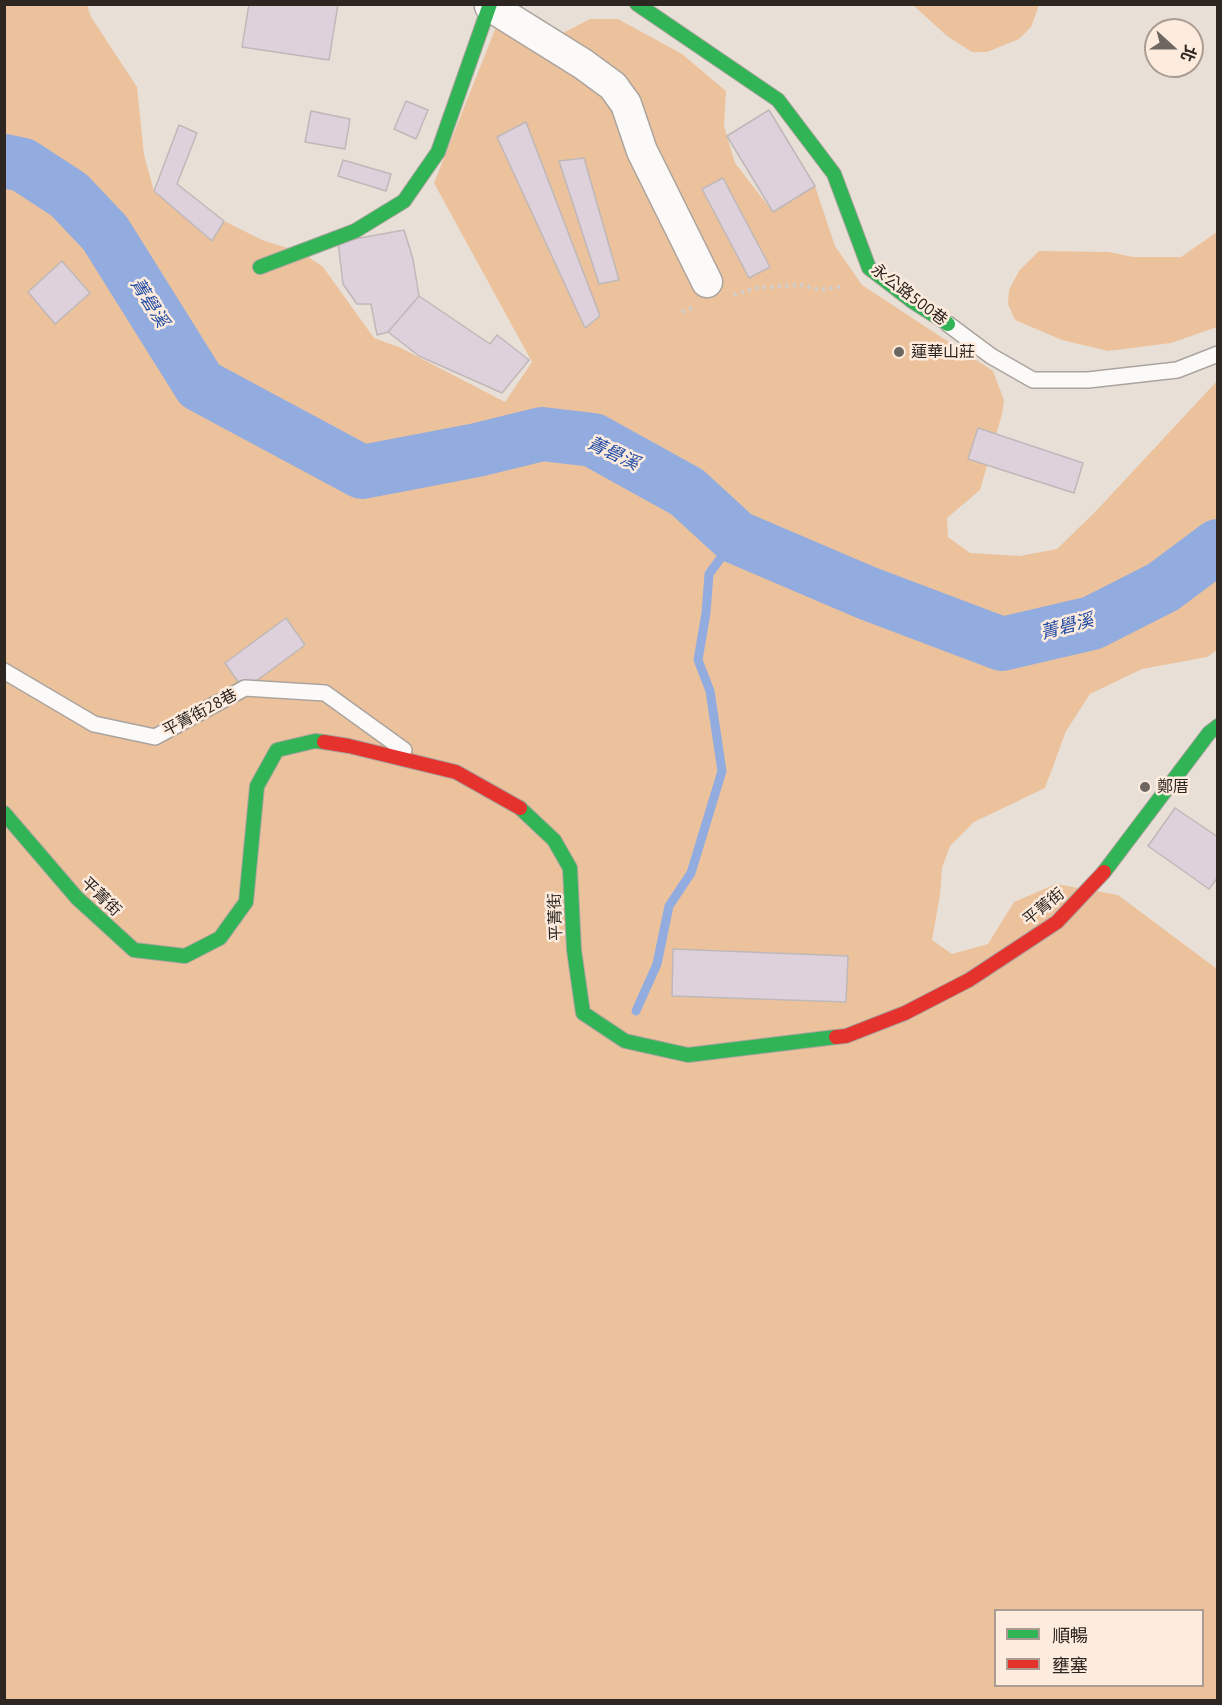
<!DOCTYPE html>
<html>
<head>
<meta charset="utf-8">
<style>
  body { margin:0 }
  #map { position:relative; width:1222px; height:1705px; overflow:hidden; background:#e8dfd7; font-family:"PT Sans","Noto Sans TC",sans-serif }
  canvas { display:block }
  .frame { position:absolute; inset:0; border:6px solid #2d2621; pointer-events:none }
  .legend { position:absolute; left:994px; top:1609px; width:210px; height:78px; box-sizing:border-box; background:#fdebdd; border:2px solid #aa9c92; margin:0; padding:8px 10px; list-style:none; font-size:18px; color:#2d2621 }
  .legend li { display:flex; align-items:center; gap:12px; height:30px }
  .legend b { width:30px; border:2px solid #aa9c92 }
  .north { position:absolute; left:1144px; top:18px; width:60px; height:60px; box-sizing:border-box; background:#fdebdd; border:2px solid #aa9c92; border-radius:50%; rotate:111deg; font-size:16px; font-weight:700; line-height:24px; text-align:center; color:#2d2621 }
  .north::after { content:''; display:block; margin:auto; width:21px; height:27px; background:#6e6761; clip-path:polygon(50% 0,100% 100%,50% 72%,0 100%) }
</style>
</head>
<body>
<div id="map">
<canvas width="1222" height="1705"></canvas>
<div class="frame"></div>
<ul class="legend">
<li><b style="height:8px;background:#30b455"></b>順暢</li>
<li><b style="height:8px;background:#e5322d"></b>壅塞</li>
</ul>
<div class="north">北</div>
</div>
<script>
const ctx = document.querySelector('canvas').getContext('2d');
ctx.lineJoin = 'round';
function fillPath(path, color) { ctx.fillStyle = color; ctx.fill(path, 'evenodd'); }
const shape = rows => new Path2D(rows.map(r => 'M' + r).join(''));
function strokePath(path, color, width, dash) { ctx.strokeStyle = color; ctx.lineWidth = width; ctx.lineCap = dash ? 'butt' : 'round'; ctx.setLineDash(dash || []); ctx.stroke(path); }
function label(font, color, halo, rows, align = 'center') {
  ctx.font = font + ' "PT Sans","Noto Sans TC",sans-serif'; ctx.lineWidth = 5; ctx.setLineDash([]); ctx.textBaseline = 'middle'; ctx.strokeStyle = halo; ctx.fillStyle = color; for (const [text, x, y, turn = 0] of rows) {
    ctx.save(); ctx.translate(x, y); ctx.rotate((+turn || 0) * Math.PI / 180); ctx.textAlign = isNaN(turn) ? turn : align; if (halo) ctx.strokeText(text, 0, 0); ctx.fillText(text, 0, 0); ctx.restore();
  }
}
const green = shape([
  [5,5,87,5,91,17,137,87,144,155,154,191,212,241,224,221,262,240,303,253,323,267,374,338,401,348,505,402,532,362,434,183,498,22,519,20,563,33,590,19,618,19,682,54,726,91,724,126,735,163,773,212,815,186,835,246,862,285,993,371,1004,400,1002,414,980,490,947,518,948,537,970,553,1020,556,1057,549,1096,511,1217,381,1217,650,1207,657,1142,669,1090,694,1066,731,1045,788,974,822,950,846,942,868,940,895,932,940,952,954,988,944,1014,902,1056,884,1118,895,1217,969,1217,1700,5,1700],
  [996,1610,1202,1610,1202,1686,996,1686],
  [913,5,1039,5,1031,27,1019,39,987,52,972,52,947,36],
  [1217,232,1217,327,1171,343,1108,351,1062,340,1015,320,1008,304,1009,290,1019,271,1039,251,1109,252,1133,257,1181,257]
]);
const stream = shape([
  [636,1011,657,964,669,906,691,873,722,771,710,691,698,660,706,613,709,574,736,537]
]);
const river = shape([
  [4,161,23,165,69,195,105,233,200,385,362,472,477,450,542,434,593,440,687,492,736,537,867,593,1002,644,1092,623,1163,587,1218,546]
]);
const building = shape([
  [249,4,338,4,329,60,242,47,249,4],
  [406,101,428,110,416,139,394,129,406,101],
  [769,110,815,186,773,212,727,136,769,110],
  [311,111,350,119,345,149,305,142,311,111],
  [526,122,600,316,585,328,497,137,526,122],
  [179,125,197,133,177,184,224,221,212,241,154,191,179,125],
  [584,158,619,280,599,284,559,161,584,158],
  [343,160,391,174,386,191,338,176,343,160],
  [723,178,770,267,749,278,702,189,723,178],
  [404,230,413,259,419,296,388,332,377,335,371,304,357,304,343,284,338,242,404,230],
  [62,261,90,293,55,324,28,292,62,261],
  [419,296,490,344,497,335,529,360,502,393,419,356,388,332,419,296],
  [978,428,1083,463,1074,493,968,459,978,428],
  [286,618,305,645,244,690,225,663,286,618],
  [1175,808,1218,837,1218,877,1209,889,1148,846,1175,808],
  [673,949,848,956,846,1002,672,996,673,949]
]);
const path = shape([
  [734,295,755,288,802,285,820,290,844,286],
  [682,312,692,308]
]);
const lane = shape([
  [948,324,991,356,1033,380,1088,380,1177,370,1218,354],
  [4,671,94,724,155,737,245,688,325,693,404,750]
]);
const street = shape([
  [490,6,583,64,613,86,626,104,642,151,707,282]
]);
const fast = shape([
  [637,4,778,100,834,174,869,268,912,301,948,324],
  [260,267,355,231,404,201,438,152,490,4],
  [520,808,554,840,570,868,574,950,583,1013,625,1041,688,1055,836,1037],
  [4,813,77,898,134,950,185,956,220,938,246,902,257,786,277,750,315,741,324,742],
  [1104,872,1209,733,1218,726]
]);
const jam = shape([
  [324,742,349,746,456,772,520,808],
  [836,1037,846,1036,905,1013,969,980,1057,922,1104,872]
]);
const markers = [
  [899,352,6,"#6e6761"],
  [1145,787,6,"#6e6761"]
];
const streetNames = [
  ["永公路500巷",909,295,37],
  ["平菁街28巷",200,713,-28],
  ["平菁街",101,897,44],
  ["平菁街",1044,907,-39],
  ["平菁街",556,917,-92]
];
const poiNames = [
  ["蓮華山莊",911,352],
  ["鄭厝",1157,787]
];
const waterNames = [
  ["菁礐溪",149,303,58],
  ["菁礐溪",613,454,25],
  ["菁礐溪",1067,627,-15]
];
fillPath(green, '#ecc29d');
strokePath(stream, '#93acdf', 9);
strokePath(river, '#93acdf', 54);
fillPath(building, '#ded1dc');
strokePath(building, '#bfb8b8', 1.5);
strokePath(lane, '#aba49e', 18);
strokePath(street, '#aba49e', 33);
strokePath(fast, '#aba49e', 16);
strokePath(jam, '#aba49e', 16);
strokePath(path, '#d0cecc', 4, [3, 4.5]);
strokePath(lane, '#fcfaf9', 15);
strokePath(street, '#fcfaf9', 30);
strokePath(fast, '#30b455', 14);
strokePath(jam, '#e5322d', 14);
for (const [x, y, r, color] of markers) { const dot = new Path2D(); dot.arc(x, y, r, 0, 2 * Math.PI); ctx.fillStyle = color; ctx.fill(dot); strokePath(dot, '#fdebdd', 2); }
label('16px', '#2d2621', '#fdebdd', streetNames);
label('16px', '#2d2621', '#fdebdd', poiNames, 'left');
label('italic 18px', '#214ca5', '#fdebdd', waterNames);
</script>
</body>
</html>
